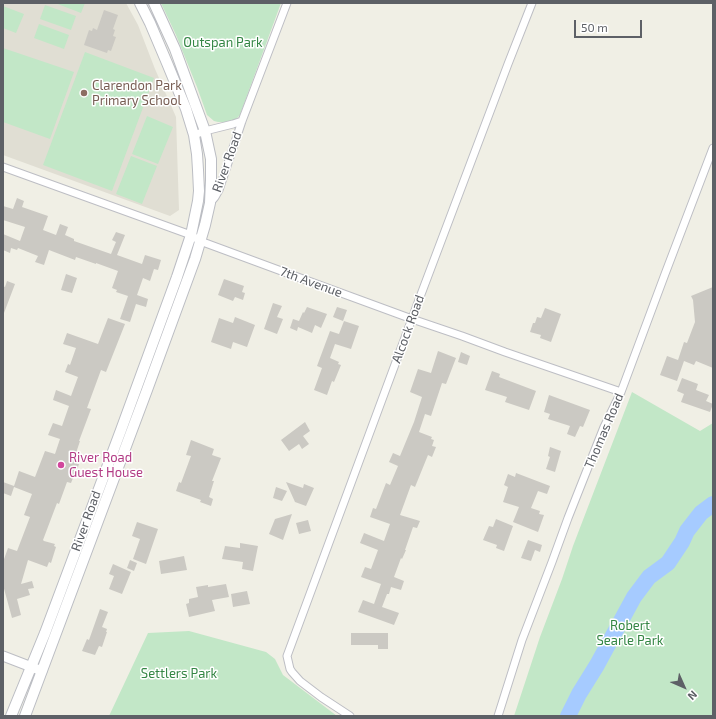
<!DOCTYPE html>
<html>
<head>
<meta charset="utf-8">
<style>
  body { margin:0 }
  #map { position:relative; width:716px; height:719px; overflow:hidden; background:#f0efe5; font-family:"Exo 2",sans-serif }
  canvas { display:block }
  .frame { position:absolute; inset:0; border:4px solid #5d6066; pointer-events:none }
  .north { position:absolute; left:664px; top:667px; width:40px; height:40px; -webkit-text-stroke:3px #fff; paint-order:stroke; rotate:135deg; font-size:11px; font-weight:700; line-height:16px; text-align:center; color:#5d6066 }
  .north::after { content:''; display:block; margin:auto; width:14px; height:18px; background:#5d6066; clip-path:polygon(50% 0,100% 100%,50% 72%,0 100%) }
  .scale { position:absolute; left:574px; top:20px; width:68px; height:18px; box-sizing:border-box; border:2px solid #5d6066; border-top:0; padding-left:5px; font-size:12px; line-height:14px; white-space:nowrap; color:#5d6066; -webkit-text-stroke:3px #fff; paint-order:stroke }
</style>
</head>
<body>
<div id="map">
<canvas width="716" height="719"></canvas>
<div class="frame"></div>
<div class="north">N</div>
<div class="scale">50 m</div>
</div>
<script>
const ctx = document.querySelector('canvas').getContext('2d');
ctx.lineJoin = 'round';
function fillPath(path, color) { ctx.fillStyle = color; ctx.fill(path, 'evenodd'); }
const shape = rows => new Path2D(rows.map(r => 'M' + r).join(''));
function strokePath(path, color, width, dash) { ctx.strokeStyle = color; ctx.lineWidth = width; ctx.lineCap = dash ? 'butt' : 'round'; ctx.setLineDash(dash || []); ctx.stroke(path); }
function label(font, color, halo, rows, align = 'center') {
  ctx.font = font + ' "Exo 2",sans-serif'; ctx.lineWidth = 3; ctx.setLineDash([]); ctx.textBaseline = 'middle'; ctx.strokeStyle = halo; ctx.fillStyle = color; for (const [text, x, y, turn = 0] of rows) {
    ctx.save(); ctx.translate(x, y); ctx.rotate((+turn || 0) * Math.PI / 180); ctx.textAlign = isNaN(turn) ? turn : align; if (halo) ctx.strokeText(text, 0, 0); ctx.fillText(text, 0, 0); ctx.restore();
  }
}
const education = shape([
  [3,3,126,3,138,25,155,69,176,117,179,210,170,216,3,155]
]);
const green = shape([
  [55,3,85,3,81,13],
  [161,3,281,3,241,112,240,115,235,120,227,122,218,122,214,121,207,115,197,87,176,35],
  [45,5,76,16,71,30,40,19],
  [3,6,24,14,16,33,3,28],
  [39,24,69,35,64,49,34,38],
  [3,48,74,72,50,139,3,122],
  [85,52,154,78,112,191,43,165],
  [147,116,173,127,158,164,132,154],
  [131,156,157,166,142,204,116,194],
  [632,392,700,431,713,423,713,716,514,716,540,637,562,579,573,546],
  [189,631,266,652,275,659,283,675,337,716,109,716,148,633]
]);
const river = shape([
  [568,716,579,694,597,665,634,597,649,577,668,563,682,542,687,531,701,513,713,504]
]);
const building = shape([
  [104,10,118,15,113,29,115,30,113,36,116,37,111,51,108,50,107,53,84,45,89,30,92,31,93,28,97,30],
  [17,198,24,201,22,207,48,216,43,230,56,235,60,224,68,227,65,235,74,239,74,241,111,254,116,242,112,240,116,232,125,235,117,255,142,264,145,255,161,260,158,270,154,269,150,281,143,278,137,295,148,299,146,307,136,304,130,322,120,319,128,296,116,292,117,290,112,288,118,271,96,263,96,264,76,257,75,260,49,250,44,265,35,262,38,256,18,248,17,250,11,248,10,253,3,250,3,234,20,241,25,227,3,220,3,206,13,209],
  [66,274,77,278,72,293,61,290],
  [224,279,244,286,242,292,245,293,243,300,235,297,233,301,218,295],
  [7,281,15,284,4,313,3,286,5,287],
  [713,287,713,368,696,361,694,365,684,361,677,381,660,375,667,356,678,360,684,342,687,343,695,322,693,300,691,296],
  [273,303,282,306,277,317,283,319,277,334,264,329],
  [307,307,327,314,321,328,315,325,312,333,298,327,297,331,290,328,293,319,299,321,303,312,304,313],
  [337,307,347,310,343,321,333,317],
  [545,308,561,314,551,342,540,338,541,335,530,332,533,323,535,323,537,317,541,318],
  [235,317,255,325,247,347,233,342,231,349,211,342,219,318,233,323],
  [108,318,125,324,106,372,101,370,87,408,91,409,79,441,80,441,74,459,78,460,77,464,79,464,76,473,75,473,71,483,67,482,59,504,57,503,43,540,44,541,55,544,54,546,56,547,51,563,49,562,47,567,28,560,21,584,32,581,34,588,28,589,30,595,17,599,21,615,12,618,3,585,3,562,8,548,17,551,30,517,24,515,32,494,14,487,11,496,3,493,3,482,14,486,19,471,35,477,45,451,55,454,60,439,48,435,53,423,62,426,69,406,53,400,56,390,71,396,78,377,65,372,68,364,70,365,76,348,63,344,67,333,98,344],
  [344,321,359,326,351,349,335,344,330,358,339,362,338,364,341,365,334,382,332,381,327,395,314,390,322,368,317,366,330,331,339,334],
  [438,351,456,358,446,384,442,383,431,416,425,414,419,432,432,437,431,439,434,440,432,446,436,447,432,457,428,455,415,487,411,485,400,515,420,521,417,528,413,527,405,550,406,550,402,559,401,558,394,577,404,581,401,590,391,587,389,594,387,594,382,607,399,613,394,625,358,612,363,600,374,604,381,584,361,577,365,567,371,569,378,550,360,543,364,533,384,541,390,524,370,517,373,508,376,509,386,483,390,485,398,466,389,462,393,453,400,456,414,422,422,397,410,392,418,369,431,373],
  [461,352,470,356,467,365,458,362],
  [492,371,500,374,499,377,536,391,529,410,505,402,507,397,485,390],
  [682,378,698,384,696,390,709,395,706,401,713,404,710,412,681,402,684,394,677,391],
  [549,395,590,410,583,427,580,426,575,437,567,434,570,426,548,419,550,414,544,412],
  [305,422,310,431,303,436,309,444,302,449,299,444,289,451,281,440],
  [191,440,214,449,212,455,221,458,212,481,214,481,209,497,213,499,211,506,200,502,201,500,176,491,179,482,181,483,191,456,186,455],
  [550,447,561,451,555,472,546,469,550,457,548,456],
  [516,473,550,486,547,494,538,491,531,508,540,511,539,514,544,515,538,532,513,522,519,507,503,502,508,487,504,485,508,474,515,477],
  [286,482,303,488,304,484,314,488,306,506,295,502],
  [276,487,287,491,282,501,273,498],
  [292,514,283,540,269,534,275,519],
  [496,519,513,526,504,551,496,548,497,545,483,540,489,526,493,527],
  [308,520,311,531,299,534,296,523],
  [137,522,158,529,146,564,133,559,140,539,132,536],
  [528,540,542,545,540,552,535,550,531,561,521,558],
  [240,543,258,546,253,571,242,569,243,562,222,559,225,546,240,548],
  [184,556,187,570,161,574,159,561],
  [130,560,137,563,134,571,127,568],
  [113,564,131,572,122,594,109,589,114,576,109,574],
  [226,584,229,597,212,600,215,611,189,617,186,604,189,603,189,599,198,597,196,587,208,585,208,587],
  [247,591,250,604,233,607,231,594],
  [100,609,108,612,102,627,107,629,106,632,107,632,102,647,99,646,95,655,82,651,87,639,89,640],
  [351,633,388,633,388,649,378,649,378,645,351,645]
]);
const minor = shape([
  [194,135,205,131,233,124,242,121],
  [3,167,191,235,200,241,284,272,412,319,462,336,505,352,621,392],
  [210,203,215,197,219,190,242,121,287,3],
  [350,716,321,697,300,681,292,672,290,669,287,656,420,297,508,64,532,3],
  [498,716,522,640,552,562,568,518,604,427,621,392,665,274,713,148]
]);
const tertiary = shape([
  [3,656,42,671]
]);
const secondary = shape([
  [11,716,45,633,121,430,177,277,191,235,198,201,199,191,198,170,197,154,194,135,186,109,167,63,150,23,140,3],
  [25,716,147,390,195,259,205,225,210,203,211,180,211,159,205,131,175,49,154,3]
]);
const markers = [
  [84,93,4,"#8d6e63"],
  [61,465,4,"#d1479c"]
];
const parkNames = [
  ["Outspan Park",223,43],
  ["Robert",630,626],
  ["Searle Park",630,641],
  ["Settlers Park",179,674]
];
const educationNames = [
  ["Clarendon Park",92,86],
  ["Primary School",92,101]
];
const streetNames = [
  ["River Road",227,162,-70],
  ["7th Avenue",311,282,20],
  ["Alcock Road",408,329,-70],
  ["Thomas Road",604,431,-67],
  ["River Road",86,521,-70]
];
const hotelNames = [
  ["River Road",69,458],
  ["Guest House",69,473]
];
fillPath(education, '#e0ded3');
fillPath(green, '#c2e7c7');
strokePath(river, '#a6cbff', 16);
fillPath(building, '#cbc9c3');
strokePath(minor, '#bdbec4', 9);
strokePath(tertiary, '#bdbec4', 11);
strokePath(secondary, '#bbbdc3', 12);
strokePath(minor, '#fff', 7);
strokePath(tertiary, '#fff', 9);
strokePath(secondary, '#fff', 10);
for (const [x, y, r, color] of markers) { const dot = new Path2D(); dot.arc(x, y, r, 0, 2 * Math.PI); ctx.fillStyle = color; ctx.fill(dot); strokePath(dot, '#fff', 1.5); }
label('13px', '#348644', '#fff', parkNames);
label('13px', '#785e54', '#fff', educationNames, 'left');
label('13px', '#5d6066', '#fff', streetNames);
label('13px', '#b23c85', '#fff', hotelNames, 'left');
</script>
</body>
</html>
